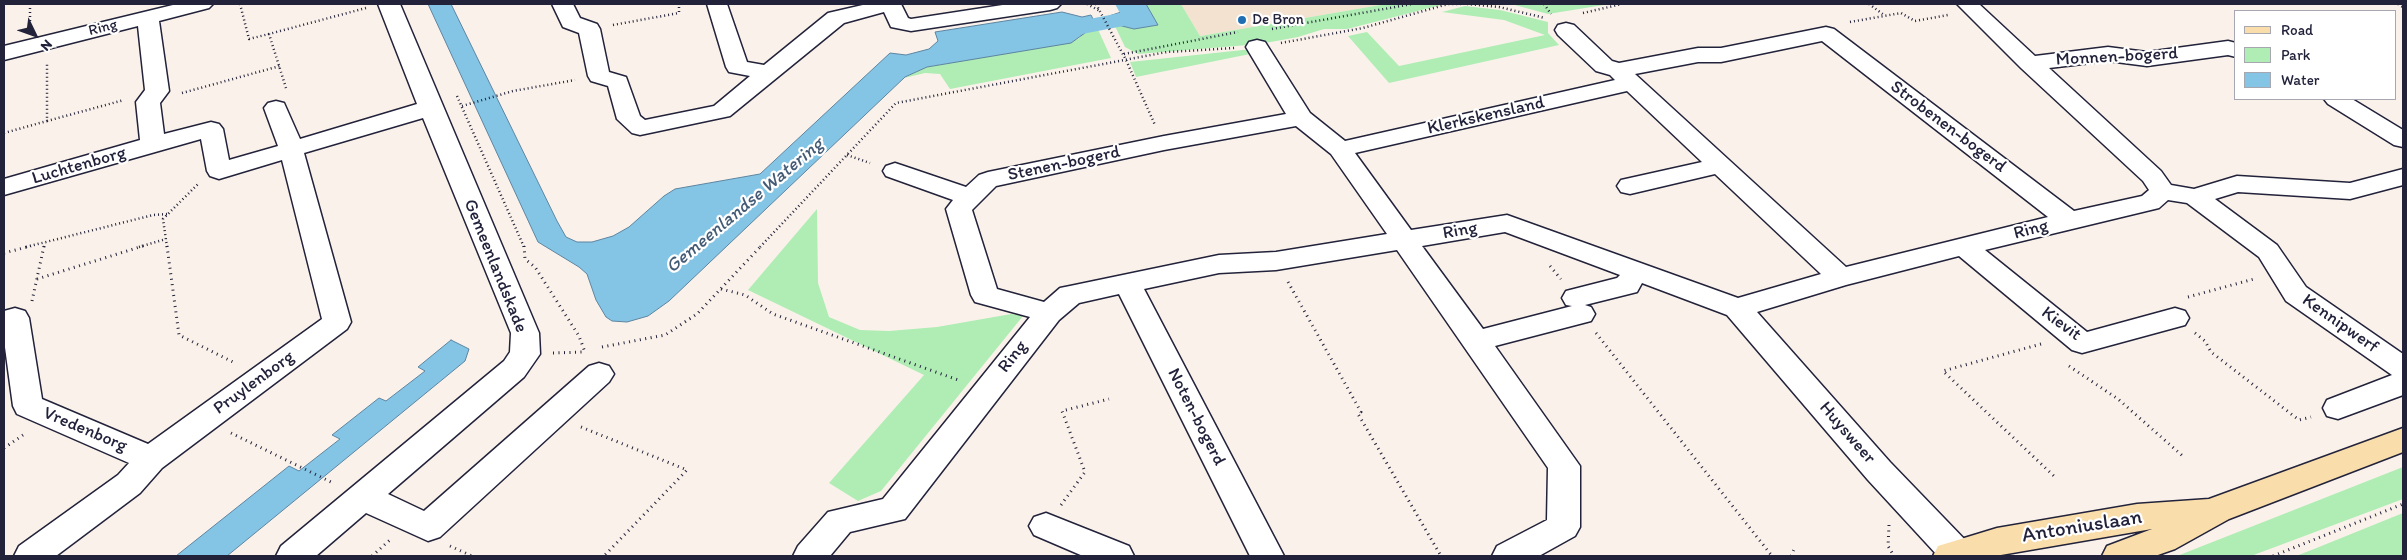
<!DOCTYPE html>
<html>
<head>
<meta charset="utf-8">
<style>
  body { margin:0 }
  #map { position:relative; width:2407px; height:560px; overflow:hidden; background:#faf2ea; font-family:Itim,sans-serif }
  canvas { display:block }
  .frame { position:absolute; inset:0; border:5px solid #22223b; pointer-events:none }
  .legend { position:absolute; left:2234px; top:10px; width:162px; height:90px; box-sizing:border-box; background:#fff; border:1px solid #a7a7b1; margin:0; padding:6px 9px; list-style:none; font-size:15px; color:#22223b }
  .legend li { display:flex; align-items:center; gap:10px; height:25px }
  .legend b { width:25px; border:1px solid #a7a7b1 }
  .north { position:absolute; left:10px; top:10px; width:50px; height:50px; -webkit-text-stroke:4px #fff; paint-order:stroke; rotate:132deg; font-size:14px; font-weight:700; line-height:20px; text-align:center; color:#22223b }
  .north::after { content:''; display:block; margin:auto; width:18px; height:22px; background:#22223b; clip-path:polygon(50% 0,100% 100%,50% 72%,0 100%) }
</style>
</head>
<body>
<div id="map">
<canvas width="2407" height="560"></canvas>
<div class="frame"></div>
<ul class="legend">
<li><b style="height:6px;background:#f9deab"></b>Road</li>
<li><b style="height:14px;background:#afedb4"></b>Park</li>
<li><b style="height:14px;background:#84c5e5"></b>Water</li>
</ul>
<div class="north">N</div>
</div>
<script>
const ctx = document.querySelector('canvas').getContext('2d');
ctx.lineJoin = 'round';
function fillPath(path, color) { ctx.fillStyle = color; ctx.fill(path, 'evenodd'); }
const shape = rows => new Path2D(rows.map(r => 'M' + r).join(''));
function strokePath(path, color, width, dash) { ctx.strokeStyle = color; ctx.lineWidth = width; ctx.lineCap = dash ? 'butt' : 'round'; ctx.setLineDash(dash || []); ctx.stroke(path); }
function label(font, color, halo, rows, align = 'center') {
  ctx.font = font + ' Itim,sans-serif'; ctx.lineWidth = 4.5; ctx.setLineDash([]); ctx.textBaseline = 'middle'; ctx.strokeStyle = halo; ctx.fillStyle = color; for (const [text, x, y, turn = 0] of rows) {
    ctx.save(); ctx.translate(x, y); ctx.rotate((+turn || 0) * Math.PI / 180); ctx.textAlign = isNaN(turn) ? turn : align; if (halo) ctx.strokeText(text, 0, 0); ctx.fillText(text, 0, 0); ctx.restore();
  }
}
const built = shape([
  [1181,4,1386,4,1200,36]
]);
const green = shape([
  [1146,4,1181,4,1200,36,1386,4,1445,4,1347,29,1324,29,1298,37,1260,44,1138,54,1125,47,1114,24,1134,29,1158,25],
  [1511,4,1610,4,1548,14],
  [1465,6,1500,10,1548,22,1548,33,1559,45,1389,83,1348,36,1367,32,1399,66,1545,35,1504,20,1442,12],
  [1096,25,1111,58,950,89,940,74,925,73,904,78,927,67,1078,39,1086,30],
  [1252,49,1255,53,1136,77,1130,62],
  [817,209,818,283,829,317,860,330,889,331,937,327,1011,314,1023,316,881,491,858,501,829,483,924,375,748,290],
  [2403,467,2403,499,2251,556,2177,556],
  [2403,513,2403,556,2296,556,2314,549]
]);
const water = shape([
  [428,4,451,4,557,221,566,237,577,242,592,242,613,236,629,227,664,196,675,189,760,174,890,53,906,55,929,49,938,41,935,32,1062,12,1082,17,1091,15,1096,25,1071,43,927,67,905,77,669,301,648,316,627,322,612,321,606,317,596,300,587,274,579,267,538,242,428,4],
  [1118,4,1146,4,1158,25,1134,29,1114,24,1109,16,1121,12,1118,4],
  [451,340,469,349,465,361,227,556,176,556,289,466,299,471,340,439,332,435,379,398,386,401,425,371,418,367,451,340]
]);
const canal = shape([
  [1115,4,1138,4,1146,17,1142,22,1134,24,1056,39,1048,37,1044,32,1048,27,1120,13,1115,4]
]);
const pathFar1 = shape([
  [30,4,30,26],
  [240,4,249,39,269,34],
  [1087,4,1100,11],
  [1096,4,1126,60,1155,125],
  [1467,4,1499,7,1545,18],
  [1544,4,1551,14],
  [1869,4,1884,15],
  [2398,4,2403,7],
  [1583,13,1622,4],
  [1850,22,1901,13,1915,21,1948,15],
  [613,25,679,13,679,4],
  [1272,29,1412,4],
  [1281,43,1363,28,1448,4,1461,4],
  [1124,54,1238,32],
  [286,88,269,34,366,8],
  [182,93,280,66],
  [457,96,524,247],
  [462,106,513,91,575,80],
  [47,121,124,100],
  [4,133,47,121,47,63],
  [847,155,870,163],
  [26,247,153,215,168,214],
  [44,247,45,243],
  [139,247,166,239],
  [167,247,163,219,198,184],
  [760,247,896,103,1167,52,1235,48]
]);
const path = shape([
  [167,246,179,335,235,363],
  [524,246,525,259,535,267,579,336,585,352],
  [4,253,31,246],
  [1550,266,1561,279],
  [37,279,143,246],
  [1288,282,1361,412,1358,414,1441,556],
  [721,289,745,295,773,314,961,381],
  [2188,297,2254,279],
  [32,301,44,246],
  [1596,333,1772,556],
  [2195,333,2205,341,2211,352,2299,420,2311,417],
  [2041,344,1943,371,2055,477],
  [602,347,665,335,697,314,761,246],
  [553,353,584,352],
  [2069,366,2118,399,2185,458],
  [581,427,687,470,604,556],
  [231,433,333,483],
  [4,448,26,433],
  [1061,505,1085,472,1062,411,1109,399],
  [1889,525,1888,546,1894,556],
  [450,546,472,556],
  [372,556,391,539],
  [1791,556,1795,547],
  [2273,556,2403,504]
]);
const minor = shape([
  [177,4,213,4,209,8,159,21,169,91,160,103,164,134,211,122,219,124,223,129,229,160,278,146,264,108,268,103,276,101,284,103,300,139,417,104,378,4,400,4,539,333,540,354,524,377,388,494,424,511,589,366,599,363,609,366,614,374,609,382,440,537,428,541,366,513,316,556,276,556,281,546,504,361,510,352,511,333,423,118,304,153,351,322,347,329,162,468,140,493,56,556,14,556,19,546,118,475,129,463,17,414,13,406,4,340,4,311,15,308,25,311,29,318,42,399,148,444,322,319,282,160,219,179,210,176,207,171,201,139,4,195,4,179,140,140,136,102,145,90,138,26,4,60,4,46,177,4],
  [552,4,573,4,580,18,597,24,600,29,609,72,626,77,640,116,645,120,714,106,750,76,729,72,726,67,707,4,727,4,747,62,764,65,828,13,867,4,901,4,908,18,911,19,1009,4,1061,4,1057,8,1050,10,911,31,891,27,884,12,844,23,730,116,640,135,632,133,617,119,608,86,591,81,588,76,579,33,563,27,552,4],
  [1957,4,1979,4,2035,56,2108,47,2147,52,2228,41,2236,43,2236,57,2228,55,2147,66,2108,61,2049,68,2161,171,2171,185,2194,189,2237,176,2350,183,2403,169,2403,185,2350,199,2238,192,2215,199,2277,245,2306,287,2403,354,2403,395,2338,419,2327,416,2323,408,2327,400,2392,375,2286,301,2259,257,2187,203,2168,200,2159,208,1985,250,2087,332,2175,308,2185,311,2189,318,2185,325,2082,353,2072,350,1959,256,1846,285,1757,312,1890,462,1971,546,1976,556,1938,556,1868,480,1727,315,1642,283,1637,292,1585,305,1591,307,1595,314,1591,321,1495,346,1580,466,1580,527,1575,536,1539,556,1492,556,1497,546,1547,520,1548,468,1397,250,1276,270,1219,273,1144,289,1284,556,1250,556,1119,294,1079,303,1059,320,905,519,850,532,830,556,793,556,798,546,828,512,883,499,1030,317,975,302,971,295,946,209,953,200,886,176,883,171,886,166,895,163,904,166,966,187,979,175,988,172,1164,136,1286,114,1246,47,1249,42,1257,40,1265,42,1310,113,1345,141,1615,80,1610,75,1596,71,1558,35,1555,30,1558,25,1566,23,1574,25,1612,61,1619,63,1698,48,1721,48,1826,27,1834,29,2074,211,2142,196,2149,190,2143,181,2021,68,1957,4],
  [1822,41,2048,217,1846,267,1635,74,1698,62,1721,62,1822,41],
  [1627,91,1702,162,1621,180,1617,186,1621,192,1630,194,1715,174,1821,274,1738,298,1507,215,1411,230,1355,153,1627,91],
  [1296,126,1331,154,1387,234,1276,252,1219,255,1070,286,1060,288,1044,302,997,289,972,210,996,186,1164,150,1296,126],
  [1505,232,1620,275,1617,278,1566,291,1562,298,1566,305,1572,306,1483,329,1422,246,1505,232],
  [2324,99,2352,99,2403,130,2403,147,2394,145,2328,104,2324,99],
  [1046,513,1129,546,1134,556,1083,556,1034,535,1029,526,1034,517,1046,513]
]);
const major = shape([
  [2403,428,2403,452,2229,519,2175,549,2155,556,2102,556,2107,546,2152,529,1995,556,1933,556,1938,546,1997,528,2137,504,2209,499,2403,428]
]);
const markers = [
  [1242,20,5,"#1f6fb2"]
];
const farPoinames = [
  ["De Bron",1252,20]
];
const farStreetnames = [
  ["Ring",103,28,-14]
];
const streetNames = [
  ["Monnen-bogerd",2117,57,-3],
  ["Klerkskensland",1486,116,-13],
  ["Strobenen-bogerd",1948,127,37],
  ["Stenen-bogerd",1064,164,-12],
  ["Luchtenborg",79,166,-16],
  ["Ring",2031,230,-15],
  ["Ring",1460,231,-10],
  ["Gemeenlandskade",495,266,68],
  ["Kievit",2061,324,36],
  ["Kennipwerf",2340,324,35],
  ["Ring",1013,357,-52],
  ["Pruylenborg",254,383,-36],
  ["Noten-bogerd",1196,417,63],
  ["Vredenborg",85,430,23],
  ["Huysweer",1847,433,49]
];
const waterNames = [
  ["Gemeenlandse Watering",745,206,-40]
];
const nearStreetnames = [
  ["Antoniuslaan",2082,527,-9]
];
fillPath(built, '#f4e2d0');
fillPath(green, '#afedb4');
fillPath(water, '#84c5e5');
strokePath(water, '#5d84a1', 1);
fillPath(canal, '#84c5e5');
strokePath(minor, '#22223b', 3);
strokePath(major, '#22223b', 3);
strokePath(pathFar1, '#22223b', 2.5, [1, 3]);
strokePath(path, '#22223b', 3, [1, 4.5]);
fillPath(minor, '#fff');
fillPath(major, '#f9deab');
for (const [x, y, r, color] of markers) { const dot = new Path2D(); dot.arc(x, y, r, 0, 2 * Math.PI); ctx.fillStyle = color; ctx.fill(dot); strokePath(dot, '#fff', 2); }
label('15px', '#22223b', '#fff', farPoinames, 'left');
label('15px', '#22223b', '#fff', farStreetnames);
label('18px', '#22223b', '#fff', streetNames);
label('italic 19px', '#445b76', '#fff', waterNames);
label('21px', '#22223b', '#fff', nearStreetnames);
</script>
</body>
</html>
